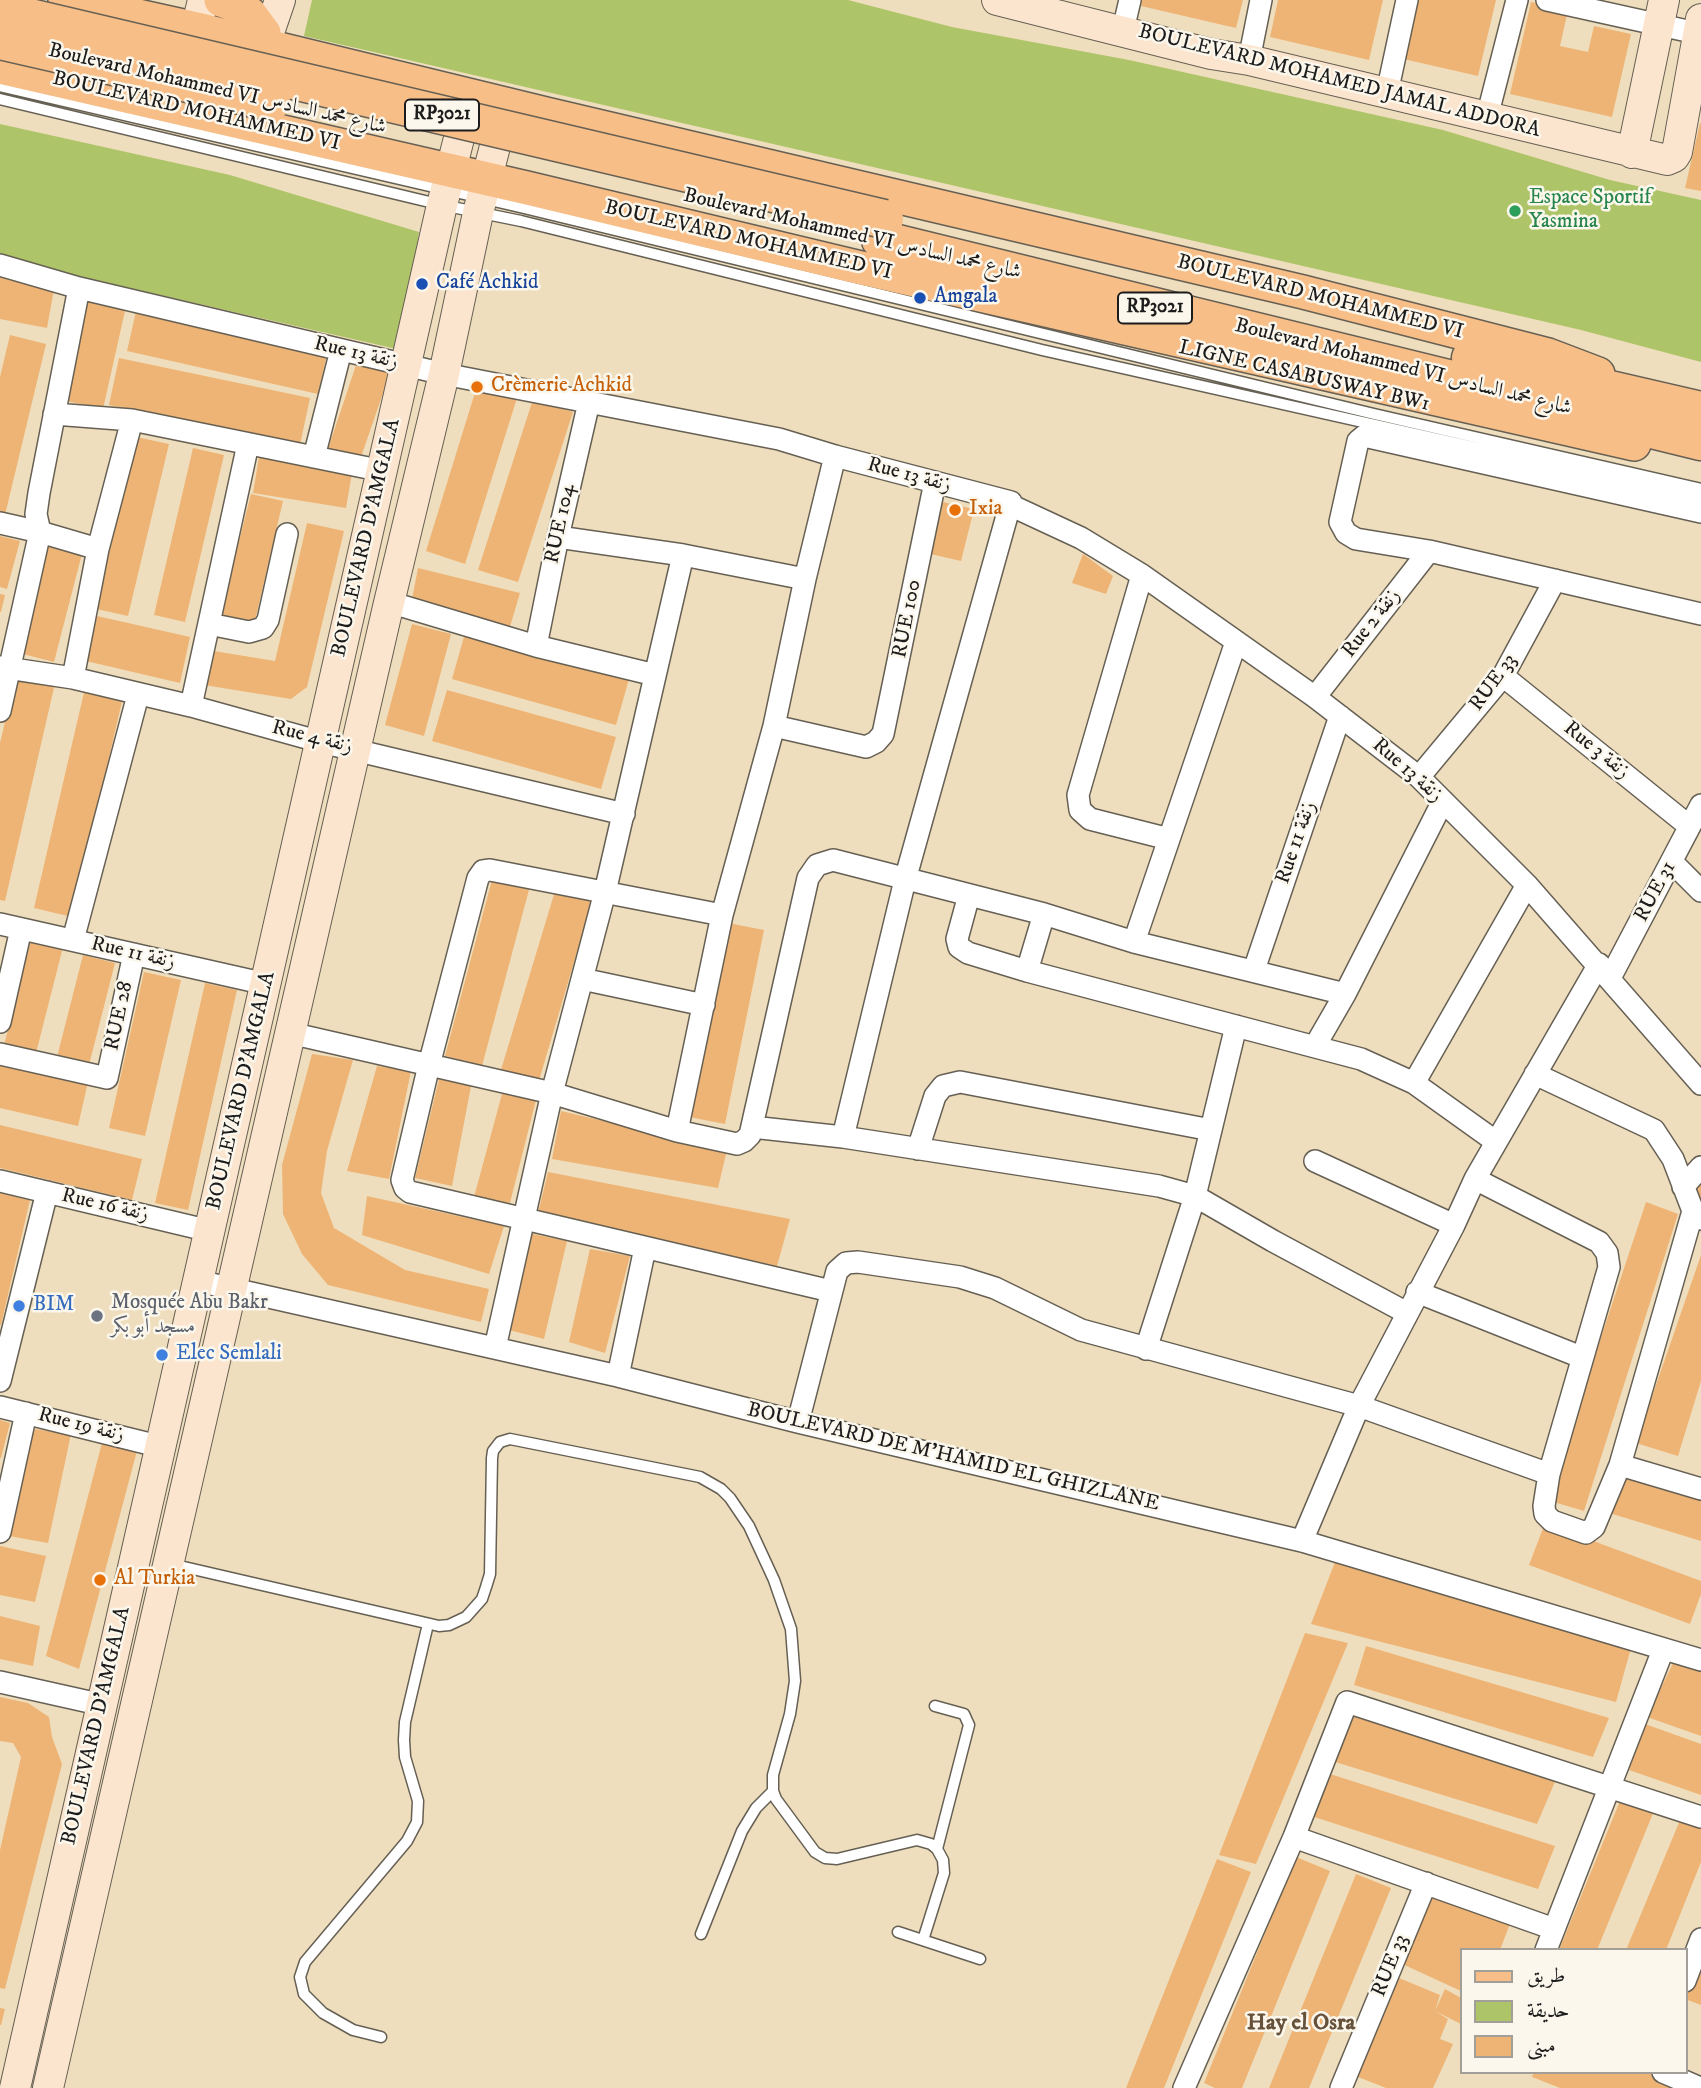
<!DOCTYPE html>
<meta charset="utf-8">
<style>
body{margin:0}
#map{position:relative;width:1701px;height:2088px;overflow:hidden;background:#efdebd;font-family:"IM FELL DW Pica",Amiri,serif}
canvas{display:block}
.legend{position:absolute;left:1460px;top:1948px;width:228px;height:126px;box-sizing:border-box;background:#fbf7ec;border:2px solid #a29f99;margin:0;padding:9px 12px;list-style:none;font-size:21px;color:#1c1c1c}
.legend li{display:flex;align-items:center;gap:14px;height:35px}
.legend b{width:35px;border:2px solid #a29f99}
</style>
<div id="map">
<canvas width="1701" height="2088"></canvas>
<ul class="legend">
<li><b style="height:9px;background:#f7be88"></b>طريق</li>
<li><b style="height:19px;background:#aec468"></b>حديقة</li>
<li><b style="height:19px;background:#eeb475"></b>مبنى</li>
</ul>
</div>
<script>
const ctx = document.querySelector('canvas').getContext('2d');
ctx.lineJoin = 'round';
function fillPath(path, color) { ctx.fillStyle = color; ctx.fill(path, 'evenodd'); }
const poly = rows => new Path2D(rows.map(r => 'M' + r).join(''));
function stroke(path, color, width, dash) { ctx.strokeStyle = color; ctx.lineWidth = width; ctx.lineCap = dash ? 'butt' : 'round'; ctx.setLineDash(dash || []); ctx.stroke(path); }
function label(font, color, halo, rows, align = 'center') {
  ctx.font = font + ' "IM FELL DW Pica",Amiri,serif'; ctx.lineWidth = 5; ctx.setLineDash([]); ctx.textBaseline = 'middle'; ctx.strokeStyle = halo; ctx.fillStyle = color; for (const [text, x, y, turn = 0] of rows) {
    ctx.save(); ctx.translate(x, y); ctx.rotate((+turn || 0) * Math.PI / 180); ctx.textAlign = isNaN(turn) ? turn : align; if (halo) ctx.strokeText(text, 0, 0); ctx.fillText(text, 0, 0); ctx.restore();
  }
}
fillPath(poly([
 [312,0,848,0,952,27,1129,60,1443,130,1610,180,1701,200,1701,362,1581,330,304,36],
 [0,124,230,175,419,232,401,350,81,277,0,254]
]), '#aec468');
fillPath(poly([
 [1142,0,1243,0,1236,28,1141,6],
 [1278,0,1383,0,1369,60,1270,37],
 [1412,0,1496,0,1478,76,1399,58],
 [1531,2,1568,10,1560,46,1588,52,1594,26,1631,34,1612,117,1510,94],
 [1700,123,1701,123,1701,191,1685,188],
 [0,274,55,284,47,328,0,319],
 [85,293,127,302,103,409,62,400],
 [137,307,328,349,318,394,127,351],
 [10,335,46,344,5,515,0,514,0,377],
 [359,356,392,367,360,460,328,449],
 [119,358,310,398,300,445,109,405],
 [477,386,517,398,465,564,426,551],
 [533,399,573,412,518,582,478,570],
 [132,436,169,444,128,616,92,608],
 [193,448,224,455,185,622,154,615],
 [259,457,352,473,346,508,253,493],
 [251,494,283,501,253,629,219,621],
 [938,501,974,509,961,561,926,553],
 [307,523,344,531,307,687,291,699,204,685,214,651,275,661],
 [0,536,20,541,7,589,0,587],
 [48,542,83,550,54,662,19,653],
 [1083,554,1113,576,1106,594,1072,583],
 [418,568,520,593,509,630,411,604],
 [0,594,5,595,1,612,0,612],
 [97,616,190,637,180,683,86,661],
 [412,624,451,634,424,736,385,725],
 [465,633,629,679,616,725,452,679],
 [17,671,56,679,5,901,0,900,0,743],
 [85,688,123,697,72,917,34,908],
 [447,690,616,737,601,789,432,741],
 [493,876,530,886,482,1066,445,1056],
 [555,891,592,901,538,1084,500,1073],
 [723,922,764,930,725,1124,684,1116],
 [31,940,63,947,36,1053,4,1045],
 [83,955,115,963,88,1069,56,1061],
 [144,972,181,980,145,1136,109,1128],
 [205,983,237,990,188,1210,155,1203],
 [312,1054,353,1060,327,1151,321,1193,334,1228,405,1270,489,1289,481,1322,328,1285,302,1254,283,1214,282,1165],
 [0,1062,88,1082,78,1126,0,1108],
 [377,1066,411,1071,389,1179,347,1171],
 [439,1079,471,1086,452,1186,415,1178],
 [502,1094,536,1100,510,1203,474,1197],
 [561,1111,727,1150,718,1188,552,1159],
 [0,1125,142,1159,132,1200,0,1168],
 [548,1172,790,1219,777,1266,538,1213],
 [1701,1181,1701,1201,1691,1191],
 [0,1193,30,1200,1,1325,0,1325],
 [367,1196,504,1226,489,1274,362,1235],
 [1646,1202,1678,1214,1584,1511,1547,1500],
 [528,1233,567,1241,544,1339,505,1329],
 [590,1249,630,1256,605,1353,569,1342],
 [1701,1255,1701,1381,1678,1456,1636,1443],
 [0,1420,10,1423,1,1458,0,1458],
 [34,1429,71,1434,48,1543,9,1536],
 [102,1443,138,1447,79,1669,46,1656],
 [1623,1471,1701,1496,1701,1541,1606,1512],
 [1545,1523,1701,1581,1701,1594,1690,1624,1529,1565],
 [0,1546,46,1556,35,1602,0,1595],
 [1335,1562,1631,1648,1616,1702,1311,1624],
 [0,1616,40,1626,33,1666,0,1659],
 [1305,1633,1348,1643,1256,1864,1219,1855],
 [1366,1646,1609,1718,1593,1757,1354,1685],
 [1674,1661,1701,1671,1701,1736,1647,1717],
 [0,1697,28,1703,49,1717,52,1737,62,1764,5,1989,0,1988,0,1850,21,1757,13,1743,0,1741],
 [1350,1712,1557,1777,1537,1824,1332,1761],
 [1645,1724,1701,1744,1701,1795,1629,1770],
 [1327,1773,1555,1846,1538,1889,1311,1816],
 [1622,1796,1654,1811,1597,1950,1559,1950],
 [1683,1813,1701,1821,1701,1862,1666,1950,1626,1950],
 [1296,1857,1330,1871,1242,2088,1215,2088,1204,2083],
 [1217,1859,1251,1872,1164,2088,1126,2088],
 [1356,1874,1391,1888,1309,2088,1269,2088],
 [1429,1893,1511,1921,1500,1950,1461,1950,1461,1991,1400,1963],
 [1701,1960,1701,2005,1685,1999],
 [1399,1978,1440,1995,1435,2011,1448,2019,1440,2039,1453,2044,1433,2088,1386,2088,1358,2077],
 [1445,1989,1461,1998,1461,2024,1435,2011],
 [0,2008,5,2009,1,2025,0,2025],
 [1534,2072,1650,2072,1689,2088,1560,2088,1532,2077]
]), '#eeb475');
const lane = poly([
 [0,86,524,208,1374,414,1701,489],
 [0,99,442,205,521,221,1042,350,1701,498],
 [171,1564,439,1626,449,1625,466,1617,482,1599,486,1587,490,1574,492,1458,493,1451,500,1442,510,1439,700,1477,721,1489,730,1498,749,1526,774,1580,791,1629,795,1681,790,1714,773,1775,773,1791,776,1799,815,1852,825,1858,837,1859,917,1840,931,1844,937,1849,943,1860,944,1873,923,1940],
 [935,1706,964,1714,969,1725,937,1849],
 [898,1932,980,1959],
 [701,1934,742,1831,756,1808,773,1791],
 [381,2037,353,2030,323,2013,304,1994,300,1977,305,1962,407,1841,417,1822,418,1801,405,1757,404,1740,405,1722,428,1624]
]);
const street = poly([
 [1547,0,1701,34],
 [1123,30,1130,0],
 [1249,60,1261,0],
 [1387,93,1407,0],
 [1487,117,1517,0],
 [0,265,79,288,444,374,779,439,835,456,1011,502,1010,505,1081,538,1142,575,1315,697,1419,777,1527,885,1701,1084],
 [54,414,132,420,383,471],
 [314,457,341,350],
 [1701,512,1364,436,1358,441,1340,522,1346,533,1356,539,1429,551,1701,614],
 [0,523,40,532,98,549],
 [558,537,683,555,805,579],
 [1142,575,1078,795,1080,810,1090,819,1169,839],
 [389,602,536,646,655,675],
 [209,624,249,632,263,628,268,620,287,534],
 [536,646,558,537,589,402],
 [0,667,73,678,191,706,321,742,624,814],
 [1503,676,1689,826],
 [73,678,98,549,132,420],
 [1315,697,1429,551],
 [191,706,248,444],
 [0,711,40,532,36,514,39,493,79,288],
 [774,726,866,747,876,742,883,734,935,482],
 [1419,777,1503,676,1555,580],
 [1672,862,1701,891],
 [969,895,957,939,959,947,968,953,1027,971,1361,1059,1414,1083,1495,1141],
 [722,915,490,870,483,871,478,878,429,1065,402,1180,405,1188,410,1192,831,1291],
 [0,924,266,984],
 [73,940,138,695],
 [1134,942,1236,642],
 [1254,970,1340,716],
 [1027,971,1044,914],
 [1610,978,1701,805],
 [582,979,704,1005],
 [0,1022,21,929],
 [290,1033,552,1093,677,1131,737,1144,744,1141,750,1135,808,878,817,865,833,860,1044,914,1134,942,1345,994],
 [1315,1046,1345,994,1443,801],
 [0,1054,107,1078,134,954],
 [1535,1074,1654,1130,1673,1159,1693,1211,1701,1219],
 [1414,1083,1527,885],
 [752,1127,843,1137,1159,1186,1195,1196,1273,1241,1407,1313],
 [677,1131,722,915,774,726,805,579,835,456],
 [843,1137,905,880,1010,505],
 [918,1149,935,1096,943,1086,960,1082,1211,1130],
 [1315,1161,1454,1225],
 [1475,1179,1599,1242,1607,1253,1609,1267,1549,1474,1544,1506,1545,1514,1552,1521,1586,1533,1594,1527,1620,1465,1693,1211],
 [0,1181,210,1231],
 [1683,1187,1701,1167],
 [198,1281,618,1376,798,1422,1302,1541,1701,1660],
 [1417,1292,1581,1357],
 [495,1348,552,1093,605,892,683,555],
 [1146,1349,1195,1196,1236,1026],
 [618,1376,645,1248],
 [0,1381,47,1192],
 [0,1407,162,1447],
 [798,1422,837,1271,846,1263,858,1262,960,1277,995,1288,1081,1330,1359,1406,1549,1474],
 [1620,1465,1701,1489],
 [0,1532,26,1413],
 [1302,1541,1359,1406,1454,1225,1475,1179,1599,964],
 [0,1682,103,1705],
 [1294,1837,1554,1929],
 [1546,1950,1663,1650],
 [1685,1981,1701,1939],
 [1663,2072,1700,2088],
 [1184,2088,1294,1837,1347,1702,1701,1817],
 [1341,2088,1426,1883]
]);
const secondary = poly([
 [997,0,1211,54,1249,60,1667,160,1674,157,1677,152,1701,19],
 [191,51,203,0],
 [261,56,280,0],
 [1632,153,1664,0],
 [15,2088,442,205,469,99],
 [48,2088,388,607,444,374,478,213,505,107]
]);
const primary = poly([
 [65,0,197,29,546,114,1303,292,1548,355,1598,374],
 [221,0,236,5,250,14,264,33,264,46],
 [0,67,527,188,857,267,1634,444]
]);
const highway = poly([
 [881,240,1701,441],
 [1471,358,1701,411]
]);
stroke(lane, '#666054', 13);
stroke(street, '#666054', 24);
stroke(secondary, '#666054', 32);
stroke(primary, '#666054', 36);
stroke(highway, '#666054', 41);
stroke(lane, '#fff', 10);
stroke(street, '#fff', 21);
stroke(secondary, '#fce5cf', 30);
stroke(primary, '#f7be88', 33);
stroke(highway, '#f7be88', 38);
const highwayBridge = poly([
 [0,11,884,219],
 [0,40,271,102]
]);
stroke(highwayBridge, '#666054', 41, []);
stroke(highwayBridge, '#f7be88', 38);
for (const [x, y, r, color] of [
 [1515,211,7,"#2e9e5b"],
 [422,284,7,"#1a4fb4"],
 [920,298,7,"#1a4fb4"],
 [477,387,7,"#e8710a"],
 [955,510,7,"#e8710a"],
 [19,1306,7,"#3f7fe0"],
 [97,1316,7,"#6b7280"],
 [162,1355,7,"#3f7fe0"],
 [100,1580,7,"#e8710a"]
]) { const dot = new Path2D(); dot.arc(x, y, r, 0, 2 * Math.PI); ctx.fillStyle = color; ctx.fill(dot); stroke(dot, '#fbf7ec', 2.5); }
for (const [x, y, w] of [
 [442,115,74],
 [1155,308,74]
]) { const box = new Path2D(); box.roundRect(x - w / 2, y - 15.5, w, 31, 5); ctx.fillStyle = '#fbf7ec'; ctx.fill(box); stroke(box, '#1c1c1c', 2); }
label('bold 19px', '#1c1c1c', null, [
 ["RP3021",442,115],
 ["RP3021",1155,308]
]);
label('21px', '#1c1c1c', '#fbf7ec', [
 ["BOULEVARD MOHAMED JAMAL ADDORA",1339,82,14],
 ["Boulevard Mohammed VI شارع محمد السادس",217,90,13],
 ["BOULEVARD MOHAMMED VI",196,112,13],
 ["Boulevard Mohammed VI شارع محمد السادس",852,235,13],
 ["BOULEVARD MOHAMMED VI",748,241,13],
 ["BOULEVARD MOHAMMED VI",1320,298,14],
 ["Rue 13 زنقة",356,354,13],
 ["Boulevard Mohammed VI شارع محمد السادس",1403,368,14],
 ["LIGNE CASABUSWAY BW1",1304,377,13],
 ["Rue 13 زنقة",909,476,15],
 ["RUE 104",561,524,-78],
 ["BOULEVARD D'AMGALA",367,538,-77],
 ["RUE 100",908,619,-79],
 ["Rue 2 زنقة",1372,624,-52],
 ["RUE 33",1494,683,-54],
 ["Rue 4 زنقة",312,738,14],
 ["Rue 3 زنقة",1596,751,39],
 ["Rue 13 زنقة",1407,771,41],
 ["Rue 11 زنقة",1297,843,-71],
 ["RUE 31",1656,892,-62],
 ["Rue 11 زنقة",133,954,13],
 ["RUE 28",120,1016,-78],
 ["BOULEVARD D'AMGALA",242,1091,-77],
 ["Rue 16 زنقة",105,1206,13],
 ["Rue 19 زنقة",81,1426,14],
 ["BOULEVARD DE M'HAMID EL GHIZLANE",953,1458,13],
 ["BOULEVARD D'AMGALA",97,1726,-77],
 ["RUE 33",1391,1966,-68]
]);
label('21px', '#27864d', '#fbf7ec', [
 ["Espace Sportif",1529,199],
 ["Yasmina",1529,223]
], 'left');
label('21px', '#164399', '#fbf7ec', [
 ["Café Achkid",436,284],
 ["Amgala",934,298]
], 'left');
label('21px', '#c56008', '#fbf7ec', [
 ["Crèmerie Achkid",491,387],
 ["Ixia",969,510],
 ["Al Turkia",114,1580]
], 'left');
label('21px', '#5b616d', '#fbf7ec', [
 ["Mosquée Abu Bakr",111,1304],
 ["مسجد أبو بكر",111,1328]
], 'left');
label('21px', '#366cbe', '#fbf7ec', [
 ["BIM",33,1306],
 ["Elec Semlali",176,1355]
], 'left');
label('bold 23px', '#66513b', '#fbf7ec', [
 ["Hay el Osra",1301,2024]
]);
</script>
